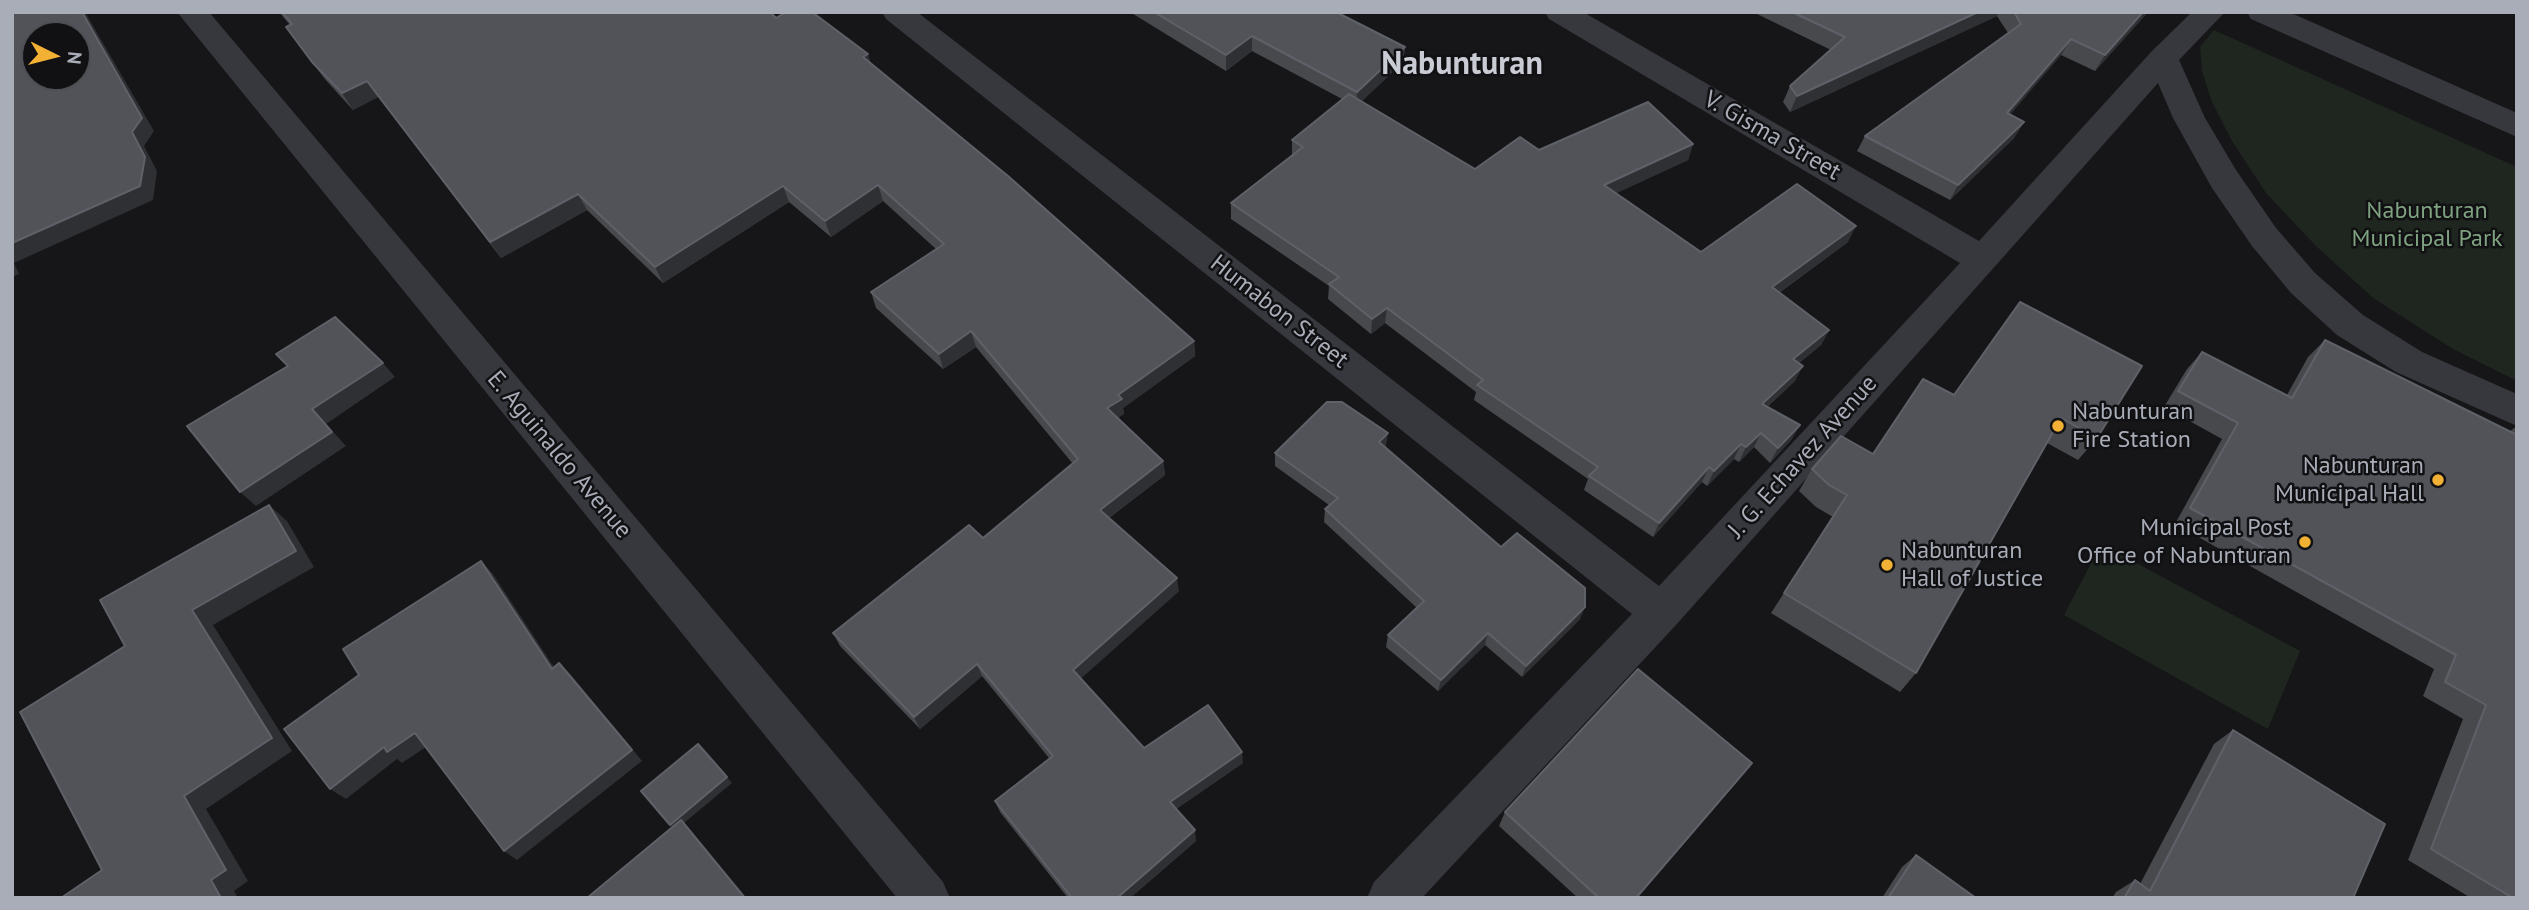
<!DOCTYPE html>
<style>
body{margin:0}
#map{position:relative;width:2529px;height:910px;overflow:hidden;background:#161618;font-family:"PT Sans",sans-serif}
canvas{display:block}
.frame{position:absolute;inset:0;border:14px solid #a8adb8;pointer-events:none}
.north{position:absolute;left:21px;top:21px;width:70px;height:70px;box-sizing:border-box;background:#111113;border:2px solid #4d4f55;border-radius:50%;rotate:96deg;font-size:19px;font-weight:700;line-height:28px;text-align:center;color:#a8adb8}
.north::after{content:'';display:block;margin:auto;width:24px;height:32px;background:#f2b134;clip-path:polygon(50% 0,100% 100%,50% 72%,0 100%)}
</style>
<div id="map">
<canvas width="2529" height="910"></canvas>
<div class="frame"></div>
<div class="north">N</div>
</div>
<script>
const ctx = document.querySelector('canvas').getContext('2d');
ctx.lineJoin = 'round';
function fillPath(path, color) { ctx.fillStyle = color; ctx.fill(path, 'evenodd'); }
const poly = rows => new Path2D(rows.map(r => 'M' + r).join(''));
function stroke(path, color, width, dash) { ctx.strokeStyle = color; ctx.lineWidth = width; ctx.lineCap = dash ? 'butt' : 'round'; ctx.setLineDash(dash || []); ctx.stroke(path); }
function label(font, color, halo, rows, align = 'center') {
  ctx.font = font + ' "PT Sans",sans-serif'; ctx.lineWidth = 5; ctx.setLineDash([]); ctx.textBaseline = 'middle'; ctx.strokeStyle = halo; ctx.fillStyle = color; for (const [text, x, y, turn = 0] of rows) {
    ctx.save(); ctx.translate(x, y); ctx.rotate((+turn || 0) * Math.PI / 180); ctx.textAlign = isNaN(turn) ? turn : align; if (halo) ctx.strokeText(text, 0, 0); ctx.fillText(text, 0, 0); ctx.restore();
  }
}
fillPath(poly([
 [2214,30,2517,167,2517,381,2453,349,2373,298,2316,246,2266,193,2232,141,2212,102,2202,71,2200,47],
 [2101,544,2300,651,2268,729,2064,615]
]), '#1e261f');
fillPath(poly([
 [177,12,209,12,943,882,950,898,897,898,177,12],
 [882,12,917,12,1659,586,1960,263,1549,19,1545,12,1583,12,1979,241,2152,51,2192,12,2225,12,2179,60,2205,118,2236,170,2276,228,2315,273,2363,315,2422,352,2517,394,2517,426,2396,372,2337,335,2291,293,2252,246,2212,188,2173,118,2158,83,1676,625,1422,898,1367,898,1374,882,1632,614,886,19,882,12],
 [2247,12,2289,12,2517,113,2517,137,2251,19,2247,12]
]), '#37383d');
fillPath(poly([
 [279,12,770,12,776,18,871,63,1194,341,1195,356,1123,408,1124,414,1117,418,1163,461,1165,475,1109,518,1179,591,1081,678,1144,748,1243,763,1176,809,1196,841,1130,898,1068,898,1000,812,995,801,1049,758,982,676,920,729,840,646,833,633,983,538,1073,464,976,347,943,369,876,308,871,292,936,249,883,201,831,237,789,202,663,283,587,210,501,258,378,97,353,110,324,78,286,27,290,25],
 [1130,12,1336,12,1405,47,1403,62,1362,101,1475,169,1539,150,1693,144,1688,160,1616,193,1701,252,1848,242,1779,293,1829,330,1821,345,1799,363,1795,381,1767,407,1792,439,1770,463,1754,447,1739,462,1734,459,1707,486,1702,482,1653,537,1584,490,1588,479,1474,400,1476,392,1385,323,1371,334,1328,299,1329,286,1231,219,1231,203,1292,156,1292,140,1342,99,1252,51,1226,71],
 [1753,12,2148,12,2095,71,2061,55,2010,114,2024,122,2014,138,1950,200,1857,151,1865,136,2008,33,1997,16,1790,112,1783,102,1790,86,1831,50],
 [2325,340,2510,431,2517,426,2517,898,2471,898,2408,860,2463,719,2423,696,2434,669,2175,524,2222,439,2164,407,2187,369,2202,352,2287,395,2308,357],
 [2142,366,2097,438,2078,460,2047,443,1916,673,1900,692,1771,613,1833,517,1816,507,1799,491,1812,469,1873,454,1954,395],
 [1386,446,1385,447,1580,619,1522,677,1485,645,1438,691,1386,647,1388,635,1417,608,1324,522,1325,509,1329,505,1275,466,1275,453],
 [2233,730,2353,898,2112,898,2116,892,2135,880,2140,884,2214,744],
 [1741,777,1637,898,1578,898,1499,826,1505,812],
 [1916,855,1976,898,1882,898,1902,867]
]), '#47494d');
fillPath(poly([
 [82,12,85,12,154,131,144,146,157,171,153,200,14,263,19,274,12,277,12,243,132,132],
 [1978,12,1999,12,1997,16,1790,112,1797,96],
 [2143,12,2148,12,2095,71,2105,55],
 [1252,36,1252,51,1226,71,1226,55],
 [2071,39,2061,55,1998,129,2007,113],
 [1405,47,1403,62,1356,107,1357,92],
 [868,54,873,70,863,57],
 [367,81,378,97,353,110,342,93],
 [2024,122,2014,138,1950,200,1958,185],
 [1693,144,1688,160,1600,201,1604,185],
 [878,185,883,201,831,237,825,221],
 [783,186,789,202,663,283,655,267],
 [578,194,587,210,501,258,490,242],
 [1856,226,1848,242,1765,303,1772,287],
 [1387,308,1385,323,1371,334,1372,319],
 [1829,330,1821,345,1785,374,1793,359],
 [971,331,976,347,943,369,939,354],
 [1194,341,1195,356,1123,408,1124,414,1109,423,1107,408,1118,395],
 [383,363,395,377,326,424,346,446,256,506,240,492,312,409],
 [1803,366,1795,381,1754,418,1762,404],
 [1800,425,1792,439,1770,463,1778,448],
 [1388,433,1386,446,1378,455,1379,442],
 [1761,433,1754,447,1739,462,1746,447],
 [1741,444,1734,459,1707,486,1714,471],
 [1163,461,1165,475,1102,523,1100,510],
 [1709,467,1702,482,1653,537,1659,523],
 [269,505,287,521,314,567,213,625,292,751,206,809,248,881,234,891,238,898,221,898,211,880,184,796,192,610],
 [481,561,493,574,563,681,552,669],
 [1177,578,1179,591,1077,682,1073,670],
 [1585,607,1580,619,1522,677,1526,666],
 [1488,633,1485,645,1438,691,1441,680],
 [559,663,571,675,642,761,517,860,504,851],
 [977,664,982,676,920,729,914,717],
 [415,733,429,745,402,763,397,759,346,799,330,789,384,747],
 [1242,752,1243,763,1172,812,1170,802],
 [1752,763,1741,777,1637,898,1636,898],
 [727,777,732,783,684,823,746,898,745,898,670,825],
 [1195,830,1196,841,1130,898,1117,898]
]), '#2f3033');
const building = poly([
 [12,12,82,12,142,118,132,132,145,157,140,186,12,243,12,12],
 [35,35,77,35,77,77,35,77,35,35],
 [282,12,770,12,776,18,786,12,812,12,868,54,863,57,1008,176,1194,341,1118,395,1122,399,1107,408,1163,461,1100,510,1177,578,1073,670,1144,748,1208,705,1242,752,1170,802,1195,830,1117,898,1072,898,995,801,1053,756,977,664,914,717,833,633,969,525,983,538,1078,459,971,331,939,354,871,292,944,244,878,185,825,221,783,186,655,267,578,194,490,242,367,81,342,93,312,62,286,27,292,24,282,12],
 [1154,12,1336,12,1405,47,1357,92,1252,36,1226,55,1154,12],
 [1792,12,1978,12,1797,96,1790,86,1845,37,1792,12],
 [2014,12,2143,12,2105,55,2071,39,2007,113,2024,122,1958,185,1865,136,2021,24,2014,12],
 [1349,94,1475,169,1520,137,1539,150,1648,102,1693,144,1604,185,1701,252,1797,184,1856,226,1772,287,1829,330,1793,359,1803,366,1762,404,1800,425,1778,448,1761,433,1746,447,1741,444,1714,471,1709,467,1659,523,1589,476,1598,467,1477,385,1483,380,1387,308,1372,319,1329,284,1339,277,1231,203,1303,147,1292,140,1349,94],
 [2020,302,2142,366,2097,438,2061,418,1916,673,1784,593,1847,495,1829,485,1812,469,1841,436,1873,454,1923,379,1954,395,2020,302],
 [335,317,383,363,312,409,332,432,240,492,187,426,288,366,276,354,335,317],
 [2325,340,2517,435,2517,898,2513,898,2431,849,2486,705,2445,682,2456,655,2190,508,2238,423,2178,391,2202,352,2292,398,2325,340],
 [1327,402,1342,402,1388,433,1379,442,1501,547,1517,533,1585,588,1585,607,1526,666,1488,633,1441,680,1388,635,1424,601,1325,509,1338,498,1275,453,1327,402],
 [269,505,296,551,192,610,272,738,184,796,226,870,211,880,221,898,61,898,102,870,20,712,125,646,100,600,269,505],
 [481,561,552,669,559,663,632,750,504,851,415,733,387,752,384,747,330,789,284,729,359,675,343,649,481,561],
 [1638,669,1752,763,1636,898,1599,898,1505,812,1638,669],
 [2233,730,2385,824,2353,898,2124,898,2135,880,2150,891,2233,730],
 [698,744,727,777,670,825,641,791,698,744],
 [681,820,745,898,587,898,681,820],
 [1916,855,1976,898,1888,898,1916,855]
]);
fillPath(building, '#525359');
stroke(building, '#5f6168', 2);
for (const [x, y, r, color] of [
 [2058,426,7,"#f2b134"],
 [2438,480,7,"#f2b134"],
 [2305,542,7,"#f2b134"],
 [1887,565,7,"#f2b134"]
]) { const dot = new Path2D(); dot.arc(x, y, r, 0, 2 * Math.PI); ctx.fillStyle = color; ctx.fill(dot); stroke(dot, '#111113', 2.5); }
label('24px', '#a8adb8', '#111113', [
 ["V. Gisma Street",1772,136,30],
 ["Humabon Street",1279,312,38],
 ["E. Aguinaldo Avenue",559,455,50],
 ["J. G. Echavez Avenue",1803,457,-48]
]);
label('24px', '#7fa381', '#111113', [
 ["Nabunturan",2427,211],
 ["Municipal Park",2427,239]
]);
label('24px', '#a8adb8', '#111113', [
 ["Nabunturan",2072,412],
 ["Fire Station",2072,440],
 ["Nabunturan",2424,466,"right"],
 ["Municipal Hall",2424,494,"right"],
 ["Municipal Post",2291,528,"right"],
 ["Office of Nabunturan",2291,556,"right"],
 ["Nabunturan",1901,551],
 ["Hall of Justice",1901,579]
], 'left');
label('bold 32px', '#c9ccd4', '#111113', [
 ["Nabunturan",1462,65]
]);
</script>
